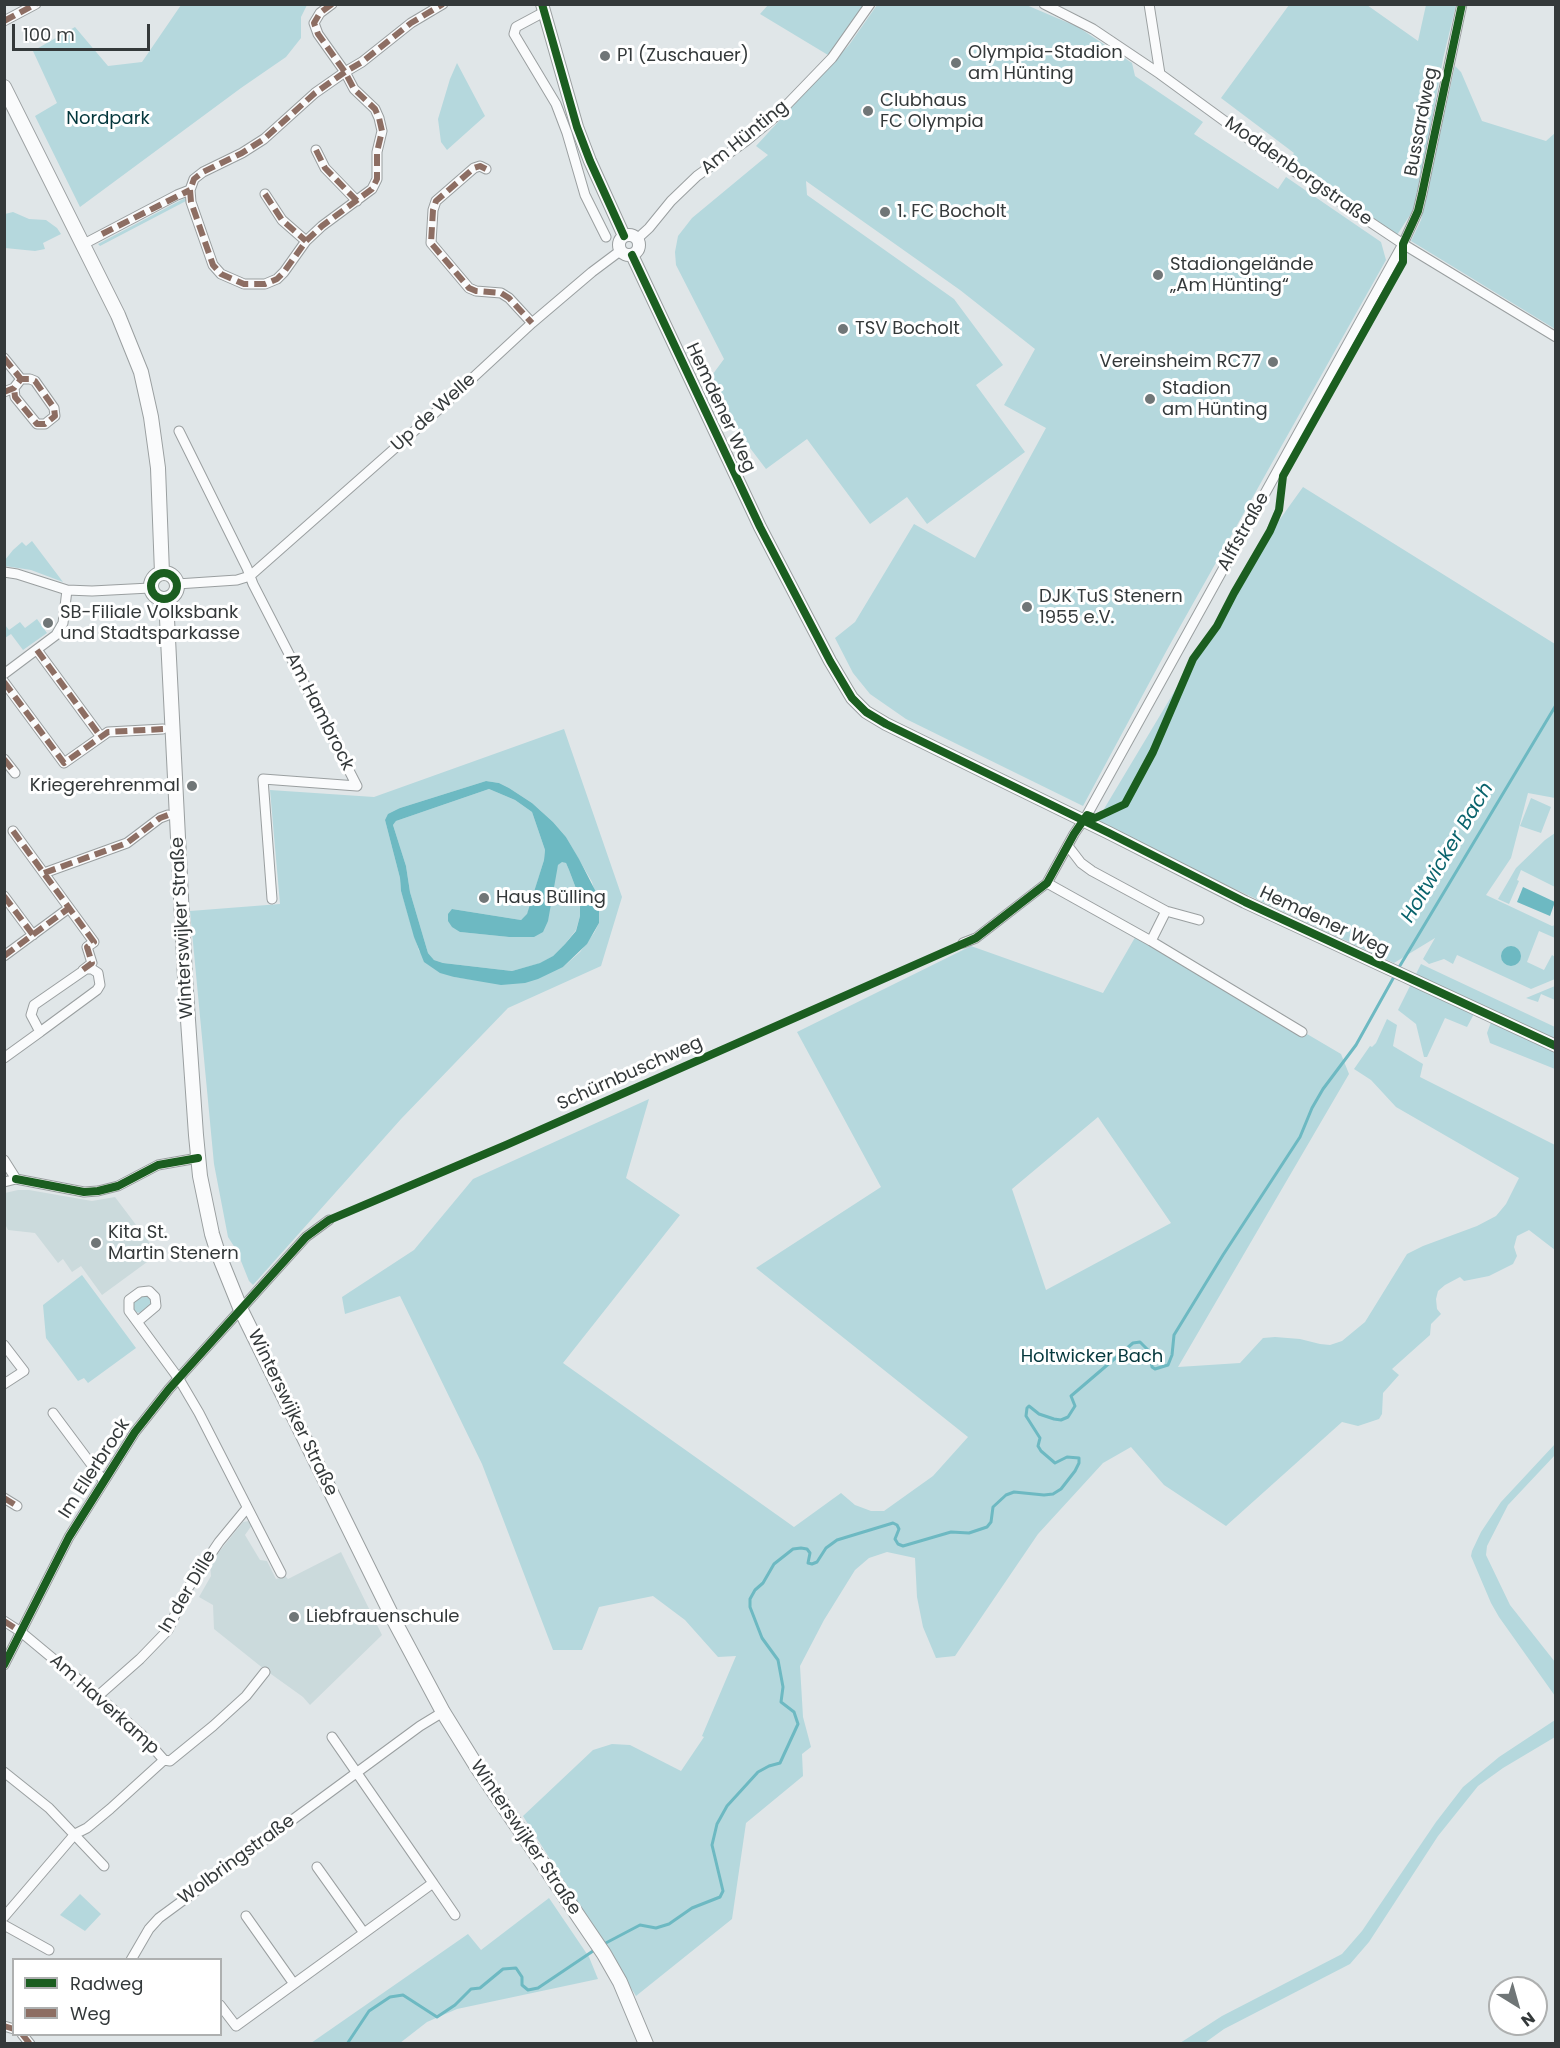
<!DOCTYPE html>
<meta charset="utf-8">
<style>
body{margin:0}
#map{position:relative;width:1560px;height:2048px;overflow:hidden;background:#e0e6e8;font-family:Poppins,sans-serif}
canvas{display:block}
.frame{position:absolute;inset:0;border:6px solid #34393a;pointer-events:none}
.legend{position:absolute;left:12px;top:1958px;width:210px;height:78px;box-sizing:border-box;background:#fff;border:2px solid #aeb0b0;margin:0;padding:8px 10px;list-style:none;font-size:18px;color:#34393a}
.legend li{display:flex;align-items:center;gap:12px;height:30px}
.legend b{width:30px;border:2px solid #aeb0b0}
.north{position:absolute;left:1488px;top:1976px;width:60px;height:60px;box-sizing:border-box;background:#fff;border:2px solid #aeb0b0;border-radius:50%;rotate:143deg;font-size:16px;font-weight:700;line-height:24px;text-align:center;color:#34393a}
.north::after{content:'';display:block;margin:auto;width:21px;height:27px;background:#707677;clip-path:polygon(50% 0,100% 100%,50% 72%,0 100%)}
.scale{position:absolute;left:12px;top:24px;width:138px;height:27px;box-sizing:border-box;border:3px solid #34393a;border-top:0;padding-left:8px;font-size:18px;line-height:21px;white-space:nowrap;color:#34393a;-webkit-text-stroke:4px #fff;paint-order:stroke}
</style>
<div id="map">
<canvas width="1560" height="2048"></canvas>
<div class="frame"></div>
<ul class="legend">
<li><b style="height:8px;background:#1b5e20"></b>Radweg</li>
<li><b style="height:8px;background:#8d6e63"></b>Weg</li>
</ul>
<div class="north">N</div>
<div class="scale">100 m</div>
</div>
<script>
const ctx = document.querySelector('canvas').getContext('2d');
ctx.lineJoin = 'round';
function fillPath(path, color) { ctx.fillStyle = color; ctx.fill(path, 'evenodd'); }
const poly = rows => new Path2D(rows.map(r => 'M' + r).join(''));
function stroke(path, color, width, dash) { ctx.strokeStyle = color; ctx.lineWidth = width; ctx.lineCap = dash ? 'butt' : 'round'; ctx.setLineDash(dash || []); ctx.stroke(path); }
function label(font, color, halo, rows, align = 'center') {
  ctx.font = font + ' Poppins,sans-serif'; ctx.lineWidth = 6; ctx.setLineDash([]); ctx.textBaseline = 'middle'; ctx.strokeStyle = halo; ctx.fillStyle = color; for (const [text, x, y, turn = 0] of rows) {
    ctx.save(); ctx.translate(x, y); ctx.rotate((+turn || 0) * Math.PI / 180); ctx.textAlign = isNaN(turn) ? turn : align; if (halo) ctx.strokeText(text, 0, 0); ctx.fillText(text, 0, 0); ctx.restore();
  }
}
fillPath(poly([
 [18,1190,29,1190,92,1201,115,1197,158,1254,102,1295,81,1266,72,1272,63,1259,58,1263,35,1233,8,1230,5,1224,5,1193],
 [249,1521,252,1525,245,1535,260,1560,267,1561,276,1579,285,1576,288,1579,341,1552,382,1635,310,1705,303,1697,264,1669,214,1629,213,1605,199,1597,211,1576,210,1563,243,1522]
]), '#cbdadc');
fillPath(poly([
 [1024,4,1078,27,1132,63,1135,76,1203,122,1194,134,1278,189,1286,177,1381,242,1386,260,1168,648,1083,806,906,719,870,694,853,673,835,638,855,622,914,524,975,558,1046,428,1004,405,1035,349,960,290,806,181,807,195,954,299,1003,365,976,385,1025,452,927,524,907,497,870,524,807,439,766,469,731,423,710,378,724,359,676,265,675,252,678,236,692,218,768,155,756,146,849,45,877,5],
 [181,5,307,5,301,17,301,38,286,57,241,88,80,207,35,116,57,103,33,51,75,27,108,66,142,62],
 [768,5,865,5,828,55,760,14],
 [1289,5,1367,5,1418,41,1426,5,1456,5,1443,59,1419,194,1412,212,1397,235,1287,162,1294,153,1221,98],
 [457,63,485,116,447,150,441,142,438,119,450,79],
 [1455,66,1461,72,1482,121,1546,141,1555,133,1555,329,1411,241,1421,220],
 [185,198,186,201,100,246,98,244],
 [13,212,29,219,46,220,57,228,61,234,43,243,45,249,35,251,5,248,5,214],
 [1303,487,1555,644,1555,798,1528,793,1511,858,1486,895,1552,926,1555,925,1555,938,1539,931,1527,962,1544,970,1552,955,1555,957,1555,979,1531,989,1457,955,1453,964,1444,959,1429,964,1423,959,1435,938,1394,963,1095,824,1265,540],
 [32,541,63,582,31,570,5,566,5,560,13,550,22,542,26,546],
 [37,619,47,633,23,650,11,634,5,638,5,625,9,630,20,622,25,628],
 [564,729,622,897,601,966,508,1008,401,1119,253,1285,249,1281,237,1251,228,1237,214,1164,190,911,280,904,270,790,374,797],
 [486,781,499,783,509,788,532,803,553,822,566,837,592,882,599,908,599,923,594,933,580,952,563,967,489,982,454,977,419,951,401,891,400,878,385,820,400,808],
 [489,789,515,800,532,812,545,850,544,860,527,915,521,920,452,909,460,932,509,937,534,937,558,865,562,861,566,863,569,870,580,899,580,916,576,930,565,944,553,956,541,963,512,971,443,963,434,960,428,953,410,892,406,866,393,825,396,821],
 [1531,798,1551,807,1541,833,1520,826],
 [1555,833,1555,887,1521,870,1517,880,1519,881,1509,904,1498,899,1516,868,1545,840],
 [1137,934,1341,1054,1349,1074,1178,1367,1240,1363,1263,1338,1275,1337,1300,1339,1320,1344,1330,1345,1342,1341,1365,1322,1407,1254,1423,1246,1477,1226,1496,1216,1506,1204,1519,1178,1396,1107,1371,1080,1354,1069,1370,1046,1372,1047,1376,1043,1387,1019,1397,1025,1393,1046,1423,1064,1420,1077,1555,1145,1555,1250,1529,1230,1517,1236,1514,1247,1517,1256,1513,1264,1489,1276,1464,1281,1460,1277,1445,1285,1438,1291,1436,1299,1437,1309,1441,1314,1431,1324,1430,1335,1392,1369,1399,1375,1383,1393,1382,1414,1379,1419,1358,1426,1342,1422,1226,1526,1164,1485,1131,1447,1103,1463,1038,1534,955,1656,936,1658,923,1627,917,1597,915,1558,887,1552,869,1558,855,1570,824,1620,800,1666,803,1717,811,1747,802,1754,803,1776,746,1823,732,1919,636,1996,523,1816,593,1750,612,1744,630,1745,681,1771,704,1737,702,1736,736,1656,718,1657,685,1620,653,1596,599,1607,582,1650,553,1650,482,1464,400,1296,345,1314,342,1297,414,1250,473,1179,649,1099,626,1178,680,1215,563,1363,794,1527,841,1493,855,1505,871,1511,884,1511,933,1476,968,1437,756,1268,881,1187,797,1032,971,946,1103,993],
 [1098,1117,1171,1223,1046,1290,1012,1189],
 [1421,964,1555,1027,1555,1069,1490,1043,1487,1033,1491,1022,1474,1014,1467,1027,1445,1018,1427,1057,1424,1057,1416,1024,1398,1010],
 [1555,986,1555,1000,1541,994,1538,1002,1526,998],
 [82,1275,136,1348,88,1383,84,1378,78,1381,46,1338,43,1305],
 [149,1295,153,1305,143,1313,133,1312,133,1302,141,1296],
 [1555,1444,1555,1455,1508,1505,1487,1546,1486,1555,1510,1605,1555,1662,1555,1696,1499,1617,1491,1603,1471,1556,1472,1551,1481,1532,1501,1502],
 [1555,1720,1555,1737,1503,1768,1478,1786,1438,1836,1369,1942,1350,1964,1224,2029,1206,2042,1207,2043,1180,2043,1222,2016,1342,1954,1362,1931,1436,1822,1463,1787,1499,1757],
 [80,1894,101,1914,85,1931,60,1915],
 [549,1898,589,1957,598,1979,457,2009,427,2022,400,2043,311,2043,468,1934,481,1950]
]), '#b5d8dd');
fillPath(poly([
 [486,781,499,783,509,788,532,803,553,822,566,837,579,859,597,894,599,908,599,923,587,944,563,967,538,979,525,983,501,985,454,977,440,973,424,962,414,937,401,891,400,878,385,820,388,814,400,808],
 [489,789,515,800,532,812,545,850,544,860,527,914,521,920,452,909,448,914,448,921,452,927,460,932,509,937,534,937,543,932,548,921,558,865,562,862,566,863,569,870,580,899,580,916,576,931,565,944,553,956,540,963,512,971,443,963,434,960,428,953,410,892,406,866,393,825,396,821],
 [1523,887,1555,902,1550,916,1517,902],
 '1501 956a10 10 0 1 1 20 0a10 10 0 1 1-20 0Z'
]), '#6db9c2');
stroke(poly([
 [1398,969,1556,705],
 [602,1945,640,1925,656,1928,669,1924,692,1908,720,1897,723,1891,712,1845,717,1824,727,1806,758,1772,769,1766,780,1763,798,1724,794,1712,781,1702,783,1687,778,1660,762,1638,750,1607,750,1599,755,1590,763,1583,774,1564,793,1549,801,1548,807,1549,810,1553,808,1563,812,1564,817,1562,826,1548,837,1540,893,1523,897,1525,899,1529,895,1539,898,1544,903,1546,951,1532,969,1533,987,1527,991,1522,993,1507,1006,1495,1014,1492,1044,1495,1053,1494,1061,1489,1075,1471,1079,1463,1079,1458,1067,1457,1055,1463,1041,1451,1038,1446,1040,1438,1026,1416,1027,1408,1029,1406,1039,1414,1054,1419,1061,1420,1068,1417,1075,1406,1071,1396,1133,1343,1140,1342,1150,1352,1152,1367,1155,1369,1168,1365,1172,1355,1174,1335,1223,1255,1300,1137,1312,1108,1323,1089,1356,1045,1395,975],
 [347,2044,369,2011,390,1997,403,1995,437,2017,455,2005,471,1989,480,1988,503,1969,516,1968,522,1977,522,1985,528,1990,538,1988,596,1949]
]), '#6db9c2', 3);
const minor = poly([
 [332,4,320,13,314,23,318,34,345,72,354,89,375,109,379,118,382,131,377,152,377,179,372,189,322,226,306,241,284,272,277,279,265,284,244,284,221,274,213,265,191,202,190,190,194,179,203,172,242,153,264,139,315,93,345,72,362,62,411,23,443,4],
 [1044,4,1093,29,1160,74,1282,163,1403,244,1556,337],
 [1149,4,1160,74],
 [544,12,516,27,514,34,556,104,567,133,585,195,606,237],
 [4,21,36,4],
 [316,150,325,168,357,201],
 [486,169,480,166,474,168,436,201,433,210,431,243,469,288,476,291,501,293,509,298,532,323],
 [265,194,282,220,306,241],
 [637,239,649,228,671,201,697,176,746,141,776,116,832,58,870,4],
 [82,245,177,195,190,190],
 [4,358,21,379],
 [4,392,14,388,21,379,30,379,35,381,54,408,55,416,45,424,37,424,15,397,14,388],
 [179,431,247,568,253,584,357,786,263,779,272,899],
 [4,572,17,574,67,590,92,591,150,588],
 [177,584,237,580,250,576,437,411,532,323,592,272,620,251],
 [37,650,101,737],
 [4,674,56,635,63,623,67,590],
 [4,682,64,763,108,732,163,729],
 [4,759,15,773],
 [13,831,94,942,87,947,92,963,83,970],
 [1068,846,1081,863,1092,871,1166,911,1199,920],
 [44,873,127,843,160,818,168,815],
 [1047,883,1151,941,1302,1032],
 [4,896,33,935],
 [1151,941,1166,911],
 [963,943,976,938,1047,883,1074,834,1087,815,1403,244,1418,211,1422,194,1462,4],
 [4,956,69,908],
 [86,969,92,969,98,973,100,985,97,990,40,1032,31,1015,34,1005,86,969],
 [4,1058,40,1032],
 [4,1160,16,1179],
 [4,1182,16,1179,84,1192,98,1191,118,1186,158,1165,198,1158],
 [137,1322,156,1306,155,1297,149,1291,140,1292,129,1300,129,1311,179,1379,199,1413,281,1573],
 [4,1345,24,1371,4,1384],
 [53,1413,103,1480],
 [4,1498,17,1506],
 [4,1621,21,1632,98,1696,141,1734,164,1760,170,1761,213,1726,246,1696,265,1672],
 [4,1665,69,1537,135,1432,169,1389,306,1237,329,1220],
 [98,1696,140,1659,168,1630,186,1591,219,1542,247,1508],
 [4,1772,49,1808,104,1866],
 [317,1867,364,1933],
 [433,1883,455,1915],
 [246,1916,294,1984],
 [4,1917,75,1834,87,1828,110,1809,164,1760],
 [4,1925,49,1950],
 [131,1960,149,1929,159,1918,420,1726,443,1712],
 [220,2005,236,2026,433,1883,332,1737],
 [4,2026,14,2029],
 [22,2034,30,2044]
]);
const tertiary = poly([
 [542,4,577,127,590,161,624,236],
 '619 245a10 10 0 1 1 20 0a10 10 0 1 1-20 0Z',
 [632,255,760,527,830,661,852,698,866,712,886,724,1109,833,1245,902,1556,1046]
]);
const secondary = poly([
 [4,87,118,315,141,372,151,417,158,468,162,573],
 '151 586a13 13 0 1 1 26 0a13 13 0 1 1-26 0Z',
 [166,599,185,977,196,1135,200,1176,212,1234,218,1253,241,1310,396,1624,443,1712,477,1767,604,1954,620,1982,646,2044]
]);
stroke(minor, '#9a9fa0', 11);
stroke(tertiary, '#9a9fa0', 14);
stroke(secondary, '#9a9fa0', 16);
stroke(minor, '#fafbfc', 9);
stroke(tertiary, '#fafbfc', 12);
stroke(secondary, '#fafbfc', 14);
stroke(poly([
 [332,4,320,13,314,23,318,34,345,72,354,89,375,109,379,118,382,131,377,152,377,179,372,189,322,226,306,241,284,272,277,279,265,284,244,284,221,274,213,265,191,202,190,190,194,179,203,172,242,153,264,139,315,93,345,72,362,62,411,23,443,4],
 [4,21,36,4],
 [316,150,325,168,357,201],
 [486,169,480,166,474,168,436,201,433,210,431,243,469,288,476,291,501,293,509,298,532,323],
 [265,194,282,220,306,241],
 [102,234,190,190],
 [4,358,21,379],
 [4,392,14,388,21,379,30,379,35,381,54,408,55,416,45,424,37,424,15,397,14,388],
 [37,650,101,737],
 [4,682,64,763,108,732,163,729],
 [4,759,15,773],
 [13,831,94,942,87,947,92,963,81,971],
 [44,873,127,843,160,818,168,815],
 [4,896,33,935],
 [4,956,69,908],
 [4,1498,17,1506],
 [4,1621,21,1632],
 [4,2026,14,2029],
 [22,2034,30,2044]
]), '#8d6e63', 6, [12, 6]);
stroke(poly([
 [542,4,577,127,590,161,624,236],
 [632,255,760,527,830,661,852,698,866,712,886,724,1109,833,1245,902,1556,1046],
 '151 586a13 13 0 1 1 26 0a13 13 0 1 1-26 0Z',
 [16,1179,84,1192,98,1191,118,1186,158,1165,198,1158],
 [4,1665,69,1537,135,1432,169,1389,306,1237,329,1220,506,1145,976,938,1047,883,1074,834,1087,815,1095,818,1125,804,1153,752,1193,659,1217,626,1234,593,1270,531,1279,510,1283,476,1403,262,1403,244,1418,211,1422,194,1462,4]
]), '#1b5e20', 8);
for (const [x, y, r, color] of [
 [605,56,6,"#707677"],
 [956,63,6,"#707677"],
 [868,111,6,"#707677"],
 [885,212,6,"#707677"],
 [1158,275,6,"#707677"],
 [843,329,6,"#707677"],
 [1273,362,6,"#707677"],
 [1150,399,6,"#707677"],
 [1027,607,6,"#707677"],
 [48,623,6,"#707677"],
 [192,786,6,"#707677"],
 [484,898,6,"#707677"],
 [96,1243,6,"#707677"],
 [294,1617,6,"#707677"]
]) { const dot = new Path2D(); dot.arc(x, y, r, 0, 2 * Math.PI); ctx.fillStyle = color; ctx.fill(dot); stroke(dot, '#fff', 2); }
label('18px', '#34393a', '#fff', [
 ["Olympia-Stadion",968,53],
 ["am Hünting",968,74],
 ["P1 (Zuschauer)",617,56],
 ["Clubhaus",880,101],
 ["FC Olympia",880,122],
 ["1. FC Bocholt",897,212],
 ["Stadiongelände",1170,265],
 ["„Am Hünting“",1170,286],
 ["TSV Bocholt",855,329],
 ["Vereinsheim RC77",1261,362,"right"],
 ["Stadion",1162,389],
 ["am Hünting",1162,410],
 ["DJK TuS Stenern",1039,597],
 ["1955 e.V.",1039,618],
 ["SB-Filiale Volksbank",60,613],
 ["und Stadtsparkasse",60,634],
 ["Kriegerehrenmal",180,786,"right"],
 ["Haus Bülling",496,898],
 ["Kita St.",108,1233],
 ["Martin Stenern",108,1254],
 ["Liebfrauenschule",306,1617]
], 'left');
label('18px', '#04373c', '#fff', [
 ["Nordpark",108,119],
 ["Holtwicker Bach",1092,1357]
]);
label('18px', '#34393a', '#fff', [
 ["Bussardweg",1422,122,-79],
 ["Am Hünting",745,138,-39],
 ["Moddenborgstraße",1298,172,35],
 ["Hemdener Weg",720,408,65],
 ["Up de Welle",434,413,-42],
 ["Alffstraße",1244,532,-61],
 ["Am Hambrock",319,712,63],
 ["Hemdener Weg",1324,922,25],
 ["Winterswijker Straße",183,928,-93],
 ["Schürnbuschweg",630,1074,-24],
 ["Winterswijker Straße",292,1413,64],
 ["Im Ellerbrock",95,1469,-57],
 ["In der Dille",188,1592,-59],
 ["Am Haverkamp",104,1705,42],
 ["Winterswijker Straße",525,1838,56],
 ["Wolbringstraße",237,1860,-36]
]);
label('italic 20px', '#09636c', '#fff', [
 ["Holtwicker Bach",1448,853,-59]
]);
</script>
